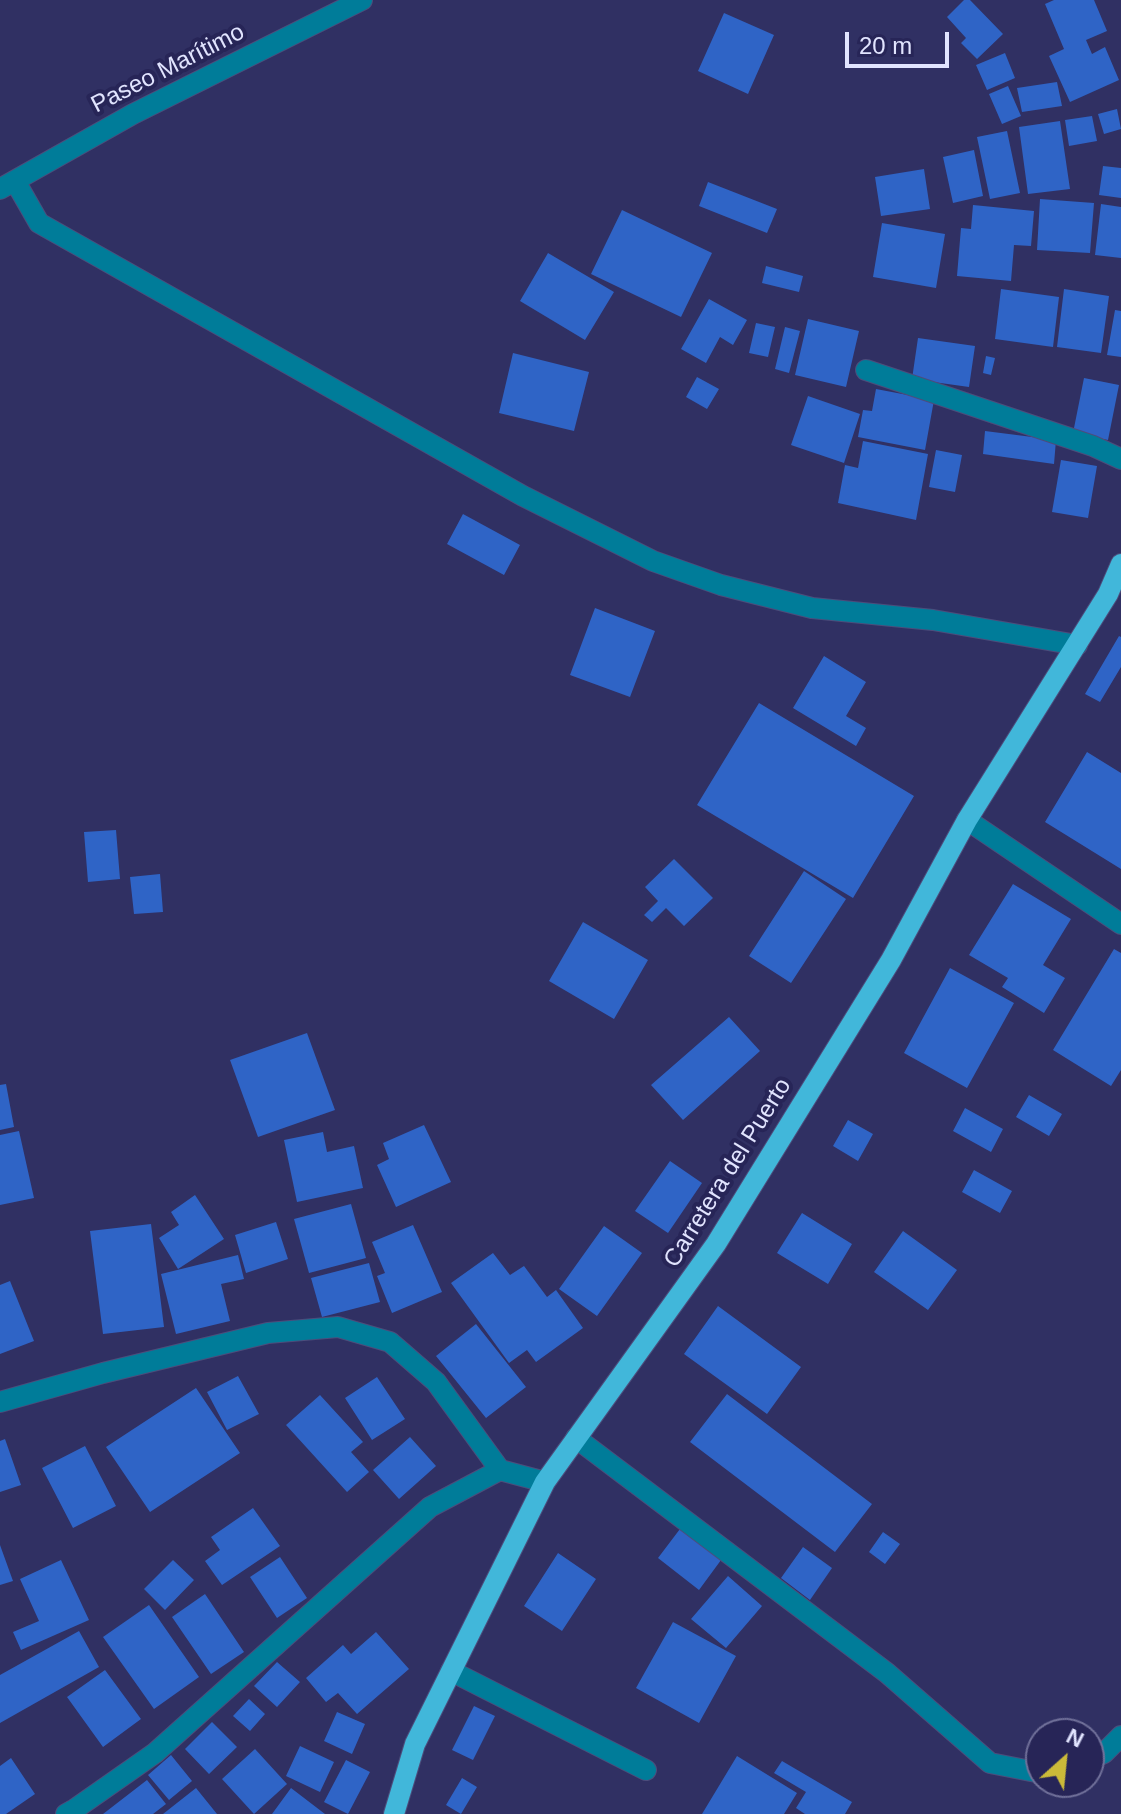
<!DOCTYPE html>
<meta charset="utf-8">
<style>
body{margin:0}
#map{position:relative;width:1121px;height:1814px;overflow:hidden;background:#303063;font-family:Arial,sans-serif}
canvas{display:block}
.north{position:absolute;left:1025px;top:1718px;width:80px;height:80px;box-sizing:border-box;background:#272557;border:2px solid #71719a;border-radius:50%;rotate:27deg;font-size:22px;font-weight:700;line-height:32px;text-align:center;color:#e1e4fe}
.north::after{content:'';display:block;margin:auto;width:28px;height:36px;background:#cbba39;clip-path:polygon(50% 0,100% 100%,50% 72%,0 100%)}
.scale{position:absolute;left:845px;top:32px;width:104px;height:36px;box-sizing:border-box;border:4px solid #e1e4fe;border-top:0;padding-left:10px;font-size:24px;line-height:28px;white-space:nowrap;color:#e1e4fe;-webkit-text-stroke:6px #272557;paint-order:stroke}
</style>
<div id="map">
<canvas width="1121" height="1814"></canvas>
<div class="north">N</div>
<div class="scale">20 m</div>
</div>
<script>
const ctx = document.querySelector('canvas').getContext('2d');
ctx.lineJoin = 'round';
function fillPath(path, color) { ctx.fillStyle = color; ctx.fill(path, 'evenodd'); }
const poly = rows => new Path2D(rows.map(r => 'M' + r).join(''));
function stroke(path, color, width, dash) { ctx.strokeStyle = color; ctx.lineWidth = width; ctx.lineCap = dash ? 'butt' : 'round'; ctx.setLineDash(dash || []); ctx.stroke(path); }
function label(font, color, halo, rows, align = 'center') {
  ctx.font = font + ' Arial,sans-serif'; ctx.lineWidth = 8; ctx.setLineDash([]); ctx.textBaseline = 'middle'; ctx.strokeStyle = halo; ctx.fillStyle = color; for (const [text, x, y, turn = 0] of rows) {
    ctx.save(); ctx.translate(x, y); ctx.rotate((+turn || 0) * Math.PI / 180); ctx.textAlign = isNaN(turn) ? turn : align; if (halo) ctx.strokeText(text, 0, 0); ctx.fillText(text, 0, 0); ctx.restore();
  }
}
fillPath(poly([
 [964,0,970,0,1003,34,977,59,961,43,966,38,947,17],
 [1054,0,1094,0,1107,31,1086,40,1092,54,1105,47,1119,80,1070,102,1049,56,1064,49,1045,4],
 [724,13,774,35,748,94,698,71],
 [1005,53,1015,78,987,90,976,65],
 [1057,82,1062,106,1022,112,1017,88],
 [1008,86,1021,116,1002,124,989,94],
 [1117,109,1121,129,1104,134,1098,114],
 [1092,116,1097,141,1069,146,1065,120],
 [1060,121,1070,189,1028,194,1019,127],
 [1007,131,1020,193,990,199,977,137],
 [974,150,983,196,953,203,943,157],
 [1103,166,1121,168,1121,198,1099,195],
 [924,169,930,209,881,216,875,177],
 [708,182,777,209,767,233,699,206],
 [1040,199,1094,203,1090,253,1037,250],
 [1101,204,1121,207,1121,258,1095,255],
 [973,205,1034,211,1031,246,1014,245,1011,281,957,276,961,228,971,229],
 [622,210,712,253,681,317,591,274],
 [882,223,945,234,936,288,873,277],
 [548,253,614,292,585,340,520,301],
 [766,266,803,276,799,292,762,283],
 [1001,289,1059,297,1053,347,995,339],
 [1064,289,1109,296,1101,353,1057,347],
 [709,299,747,320,733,345,720,337,706,363,681,349],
 [1115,310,1121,311,1121,357,1107,355],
 [808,319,859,331,846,387,795,375],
 [756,323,775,327,768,357,749,353],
 [785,327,800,331,789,373,775,369],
 [918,338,975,346,969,387,912,379],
 [513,353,589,372,574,431,499,413],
 [986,356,995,358,991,375,983,373],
 [697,377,719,389,707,409,686,397],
 [1084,378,1119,385,1108,440,1073,433],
 [876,389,934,400,925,450,858,437,863,410,872,411],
 [808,396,860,414,844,463,791,445],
 [985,431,1056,440,1054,464,983,454],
 [863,441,928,454,916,520,838,503,845,465,858,468],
 [936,450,962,455,955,492,929,487],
 [1061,460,1097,466,1088,518,1052,512],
 [463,514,520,545,504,575,447,544],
 [595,608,655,631,630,697,570,675],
 [1119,636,1121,637,1121,667,1100,702,1085,694],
 [824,656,866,682,846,716,866,728,856,746,793,708],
 [759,703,914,796,853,898,697,805],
 [1087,752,1121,773,1121,869,1045,822],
 [116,830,120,879,88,882,84,832],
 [674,859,713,898,684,926,666,908,652,922,644,915,658,901,645,887],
 [804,871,846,899,791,983,749,956],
 [160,874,163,912,134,914,130,877],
 [1013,884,1071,919,1043,965,1065,978,1044,1013,1002,987,1008,978,969,955],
 [583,922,648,960,614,1019,549,981],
 [1114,949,1121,953,1121,1070,1111,1086,1053,1050],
 [950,968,1014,1003,967,1088,904,1053],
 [729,1017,760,1051,683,1120,651,1085],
 [307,1033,335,1110,258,1137,230,1060],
 [6,1084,14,1127,0,1130,0,1085],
 [1029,1095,1062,1114,1049,1136,1016,1117],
 [965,1108,1003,1129,991,1152,953,1131],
 [848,1120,873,1134,858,1161,833,1146],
 [424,1125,451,1182,396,1207,377,1165,389,1159,383,1143],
 [19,1131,34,1198,0,1205,0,1135],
 [323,1132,327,1152,354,1146,363,1188,297,1202,284,1140],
 [670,1161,702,1183,668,1233,635,1211],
 [974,1170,1012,1191,1000,1213,962,1192],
 [195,1195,224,1239,178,1269,159,1238,179,1225,171,1212],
 [351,1204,366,1258,309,1273,294,1219],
 [802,1213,852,1244,828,1284,777,1253],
 [276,1222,288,1259,246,1273,235,1235],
 [151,1224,164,1327,103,1334,90,1231],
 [413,1225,442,1292,392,1313,377,1276,385,1273,372,1242],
 [604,1226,642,1253,597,1316,559,1289],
 [903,1231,957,1270,928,1310,874,1272],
 [493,1253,510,1275,524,1266,547,1297,556,1290,583,1328,536,1362,527,1350,509,1363,451,1283],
 [238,1255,244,1279,221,1284,230,1321,176,1334,161,1274],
 [369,1263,380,1302,322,1317,311,1278],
 [10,1281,34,1341,0,1354,0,1285],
 [718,1306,801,1367,767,1414,684,1354],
 [476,1324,526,1387,486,1418,436,1356],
 [238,1376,259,1414,227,1430,207,1392],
 [377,1377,405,1419,372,1440,345,1398],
 [196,1388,240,1453,150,1512,106,1447],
 [727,1394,872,1504,835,1552,690,1442],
 [320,1395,363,1442,351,1452,369,1472,347,1492,286,1425],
 [410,1437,436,1466,399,1499,373,1470],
 [5,1439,21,1485,0,1492,0,1441],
 [85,1446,116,1506,73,1528,42,1468],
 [253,1508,280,1546,222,1585,205,1561,220,1550,211,1537],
 [683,1525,724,1556,699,1590,658,1558],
 [883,1532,900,1544,885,1564,869,1552],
 [0,1545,13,1581,0,1585],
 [803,1547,832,1568,810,1600,781,1578],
 [558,1553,596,1579,562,1631,524,1606],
 [280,1557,307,1598,277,1618,250,1577],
 [61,1560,89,1620,21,1650,13,1632,39,1621,20,1579],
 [173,1560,194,1580,165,1610,144,1589],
 [728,1576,762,1606,726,1648,691,1619],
 [205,1594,244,1652,211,1674,172,1617],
 [149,1605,199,1677,154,1709,103,1637],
 [673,1622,736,1656,699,1723,636,1688],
 [79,1631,99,1667,0,1723,0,1675],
 [376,1632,409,1669,357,1714,338,1693,326,1702,306,1678,343,1645,351,1654],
 [277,1662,300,1682,277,1707,254,1686],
 [105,1670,141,1719,103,1747,67,1697],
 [249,1699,265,1714,250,1731,233,1716],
 [474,1706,495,1716,473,1760,452,1750],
 [337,1712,365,1724,352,1754,324,1741],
 [212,1722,237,1747,209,1774,185,1749],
 [300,1746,334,1762,320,1792,286,1776],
 [255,1749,287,1784,254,1814,222,1779],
 [171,1755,192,1781,169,1800,148,1775],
 [737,1756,797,1793,784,1814,702,1814],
 [11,1758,35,1794,6,1814,0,1814,0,1766],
 [346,1760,370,1772,348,1814,324,1802],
 [782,1761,852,1802,845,1814,805,1814,796,1808,806,1792,774,1773],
 [462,1778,477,1787,461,1814,446,1805],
 [147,1780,166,1804,153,1814,103,1814],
 [196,1788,217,1814,163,1814],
 [291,1788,325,1814,272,1814]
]), '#2f64c6');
const minor = poly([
 [15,181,39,223,523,496,653,561,721,585,812,608,933,620,1077,645],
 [0,189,133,114,362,0],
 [866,370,1093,446,1121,459],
 [967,820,1121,924],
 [0,1402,103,1373,268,1333,338,1327,390,1342,436,1382,500,1470],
 [576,1438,887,1673,990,1763,1041,1773],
 [451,1671,646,1770],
 [1089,1760,1104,1753,1121,1736],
 [66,1814,75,1809,155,1753,430,1507,500,1470,545,1482]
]);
const major = poly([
 [394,1814,415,1744,545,1482,716,1244,891,960,967,820,1108,594,1121,564]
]);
stroke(minor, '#4c4d7c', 22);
stroke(major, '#4c4d7c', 22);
stroke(minor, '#007c99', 20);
stroke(major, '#41b7da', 20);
label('24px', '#e1e4fe', '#272557', [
 ["Paseo Marítimo",168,69,-27],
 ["Carretera del Puerto",728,1173,-58]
]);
</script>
